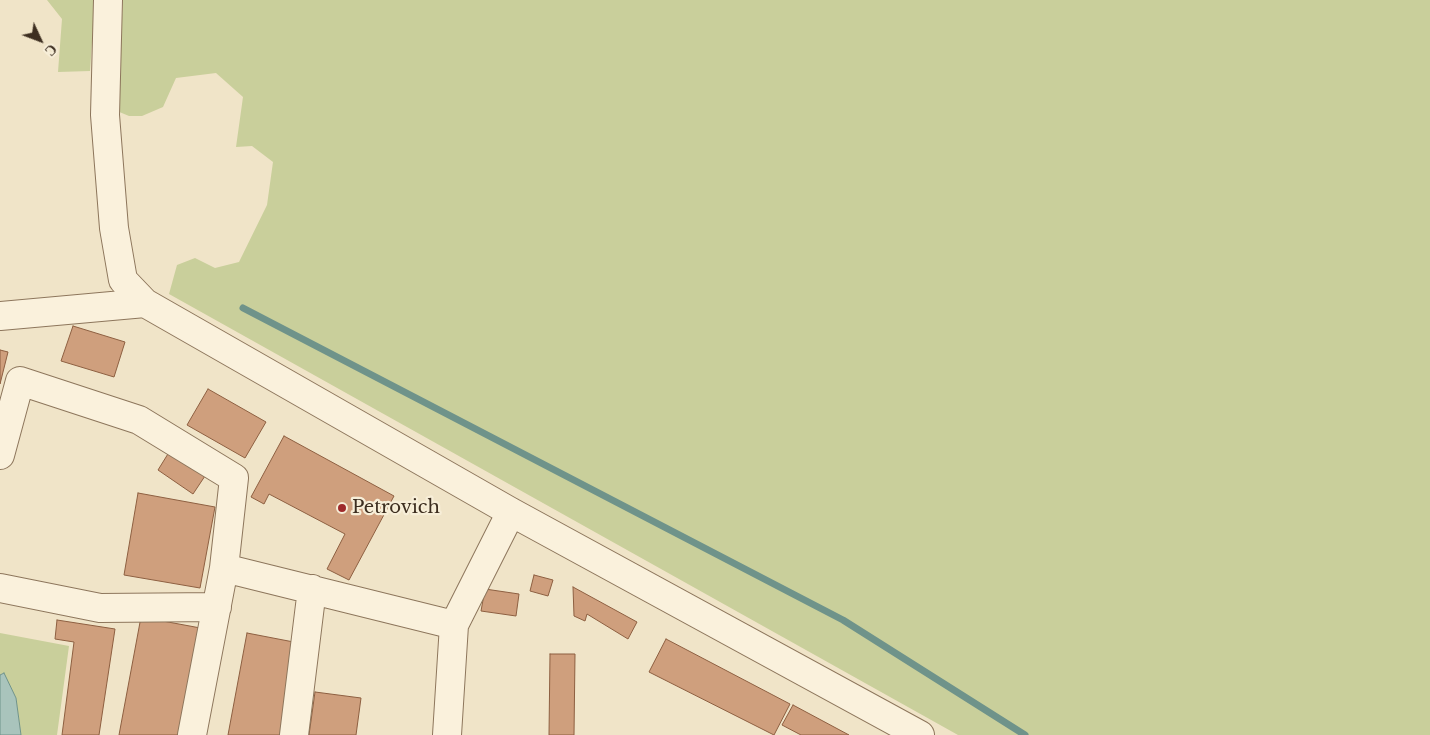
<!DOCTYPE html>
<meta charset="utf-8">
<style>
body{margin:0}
#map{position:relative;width:1430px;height:735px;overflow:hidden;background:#f0e4c8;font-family:"Libre Baskerville",serif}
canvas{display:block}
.north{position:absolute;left:15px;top:15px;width:50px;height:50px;-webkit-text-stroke:4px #f7eed8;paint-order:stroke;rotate:133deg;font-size:14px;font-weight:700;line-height:20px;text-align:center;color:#3d2e20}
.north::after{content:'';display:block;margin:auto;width:18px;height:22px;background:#3d2e20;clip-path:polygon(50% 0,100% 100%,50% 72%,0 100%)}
</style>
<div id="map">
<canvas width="1430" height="735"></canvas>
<div class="north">С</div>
</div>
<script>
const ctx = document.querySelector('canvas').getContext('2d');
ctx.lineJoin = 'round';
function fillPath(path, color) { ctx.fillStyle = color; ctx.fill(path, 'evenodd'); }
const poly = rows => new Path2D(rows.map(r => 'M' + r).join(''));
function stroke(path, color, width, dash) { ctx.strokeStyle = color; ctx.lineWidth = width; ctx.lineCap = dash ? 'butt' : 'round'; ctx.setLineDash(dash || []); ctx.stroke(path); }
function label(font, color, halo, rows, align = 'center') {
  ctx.font = font + ' "Libre Baskerville",serif'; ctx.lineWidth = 4.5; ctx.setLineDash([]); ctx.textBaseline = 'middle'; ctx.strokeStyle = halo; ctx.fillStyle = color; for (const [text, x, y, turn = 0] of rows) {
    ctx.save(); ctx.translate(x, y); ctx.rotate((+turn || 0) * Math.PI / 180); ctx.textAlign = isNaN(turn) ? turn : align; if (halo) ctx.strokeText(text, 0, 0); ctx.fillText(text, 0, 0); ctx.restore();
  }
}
fillPath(poly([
 [47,0,95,0,90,71,58,72,62,19],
 [123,0,1430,0,1430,735,958,735,169,294,177,265,195,258,215,268,239,262,267,205,273,162,252,146,236,147,243,97,216,73,176,78,163,107,142,116,129,116,117,111],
 [0,633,69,646,57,735,21,735,16,698,3,673,0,675]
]), '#c9cf9b');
const water = poly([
 [4,673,16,698,21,735,0,735,0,675,4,673]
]);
fillPath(water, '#a9c4bc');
stroke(water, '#6f938a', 1);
stroke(poly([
 [243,308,843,620,1025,735]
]), '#6f938a', 7);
const building = poly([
 [73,326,125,342,114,377,61,361,73,326],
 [0,350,8,352,0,384,0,350],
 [208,389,266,422,245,458,187,425,208,389],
 [284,436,394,496,349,580,327,569,345,534,269,494,264,504,251,497,284,436],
 [171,449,207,473,193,494,158,470,171,449],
 [138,493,215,507,200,588,124,575,138,493],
 [534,575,553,580,548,596,530,591,534,575],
 [573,587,637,622,628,639,587,614,585,621,574,616,573,587],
 [485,589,519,594,516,616,481,611,485,589],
 [141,617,222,632,203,735,119,735,141,617],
 [57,620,115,629,99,735,62,735,74,642,55,639,57,620],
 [247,633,304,644,287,735,228,735,247,633],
 [666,639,790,704,774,735,649,672,666,639],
 [550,654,575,654,574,735,549,735,550,654],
 [315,692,361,698,356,735,309,735,315,692],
 [793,705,849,735,801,735,782,725,793,705]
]);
fillPath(building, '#cf9f7d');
stroke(building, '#8d5f41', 1);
const minor = poly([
 [108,0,105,115,114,228,123,280,145,303,511,512,920,735],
 [0,316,145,303],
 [0,455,20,381,139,420,234,478,224,568,192,735],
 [224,568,454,625],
 [0,588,100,608,217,607],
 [294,735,312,589],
 [447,735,454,625,511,512]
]);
stroke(minor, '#8d765c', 30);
stroke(minor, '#faf1dc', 28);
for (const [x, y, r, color] of [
 [342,508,5,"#9e2a2b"]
]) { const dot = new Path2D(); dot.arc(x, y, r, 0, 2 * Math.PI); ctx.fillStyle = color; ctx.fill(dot); stroke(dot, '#f7eed8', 2); }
label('18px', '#3d2e20', '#f7eed8', [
 ["Petrovich",352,508]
], 'left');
</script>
